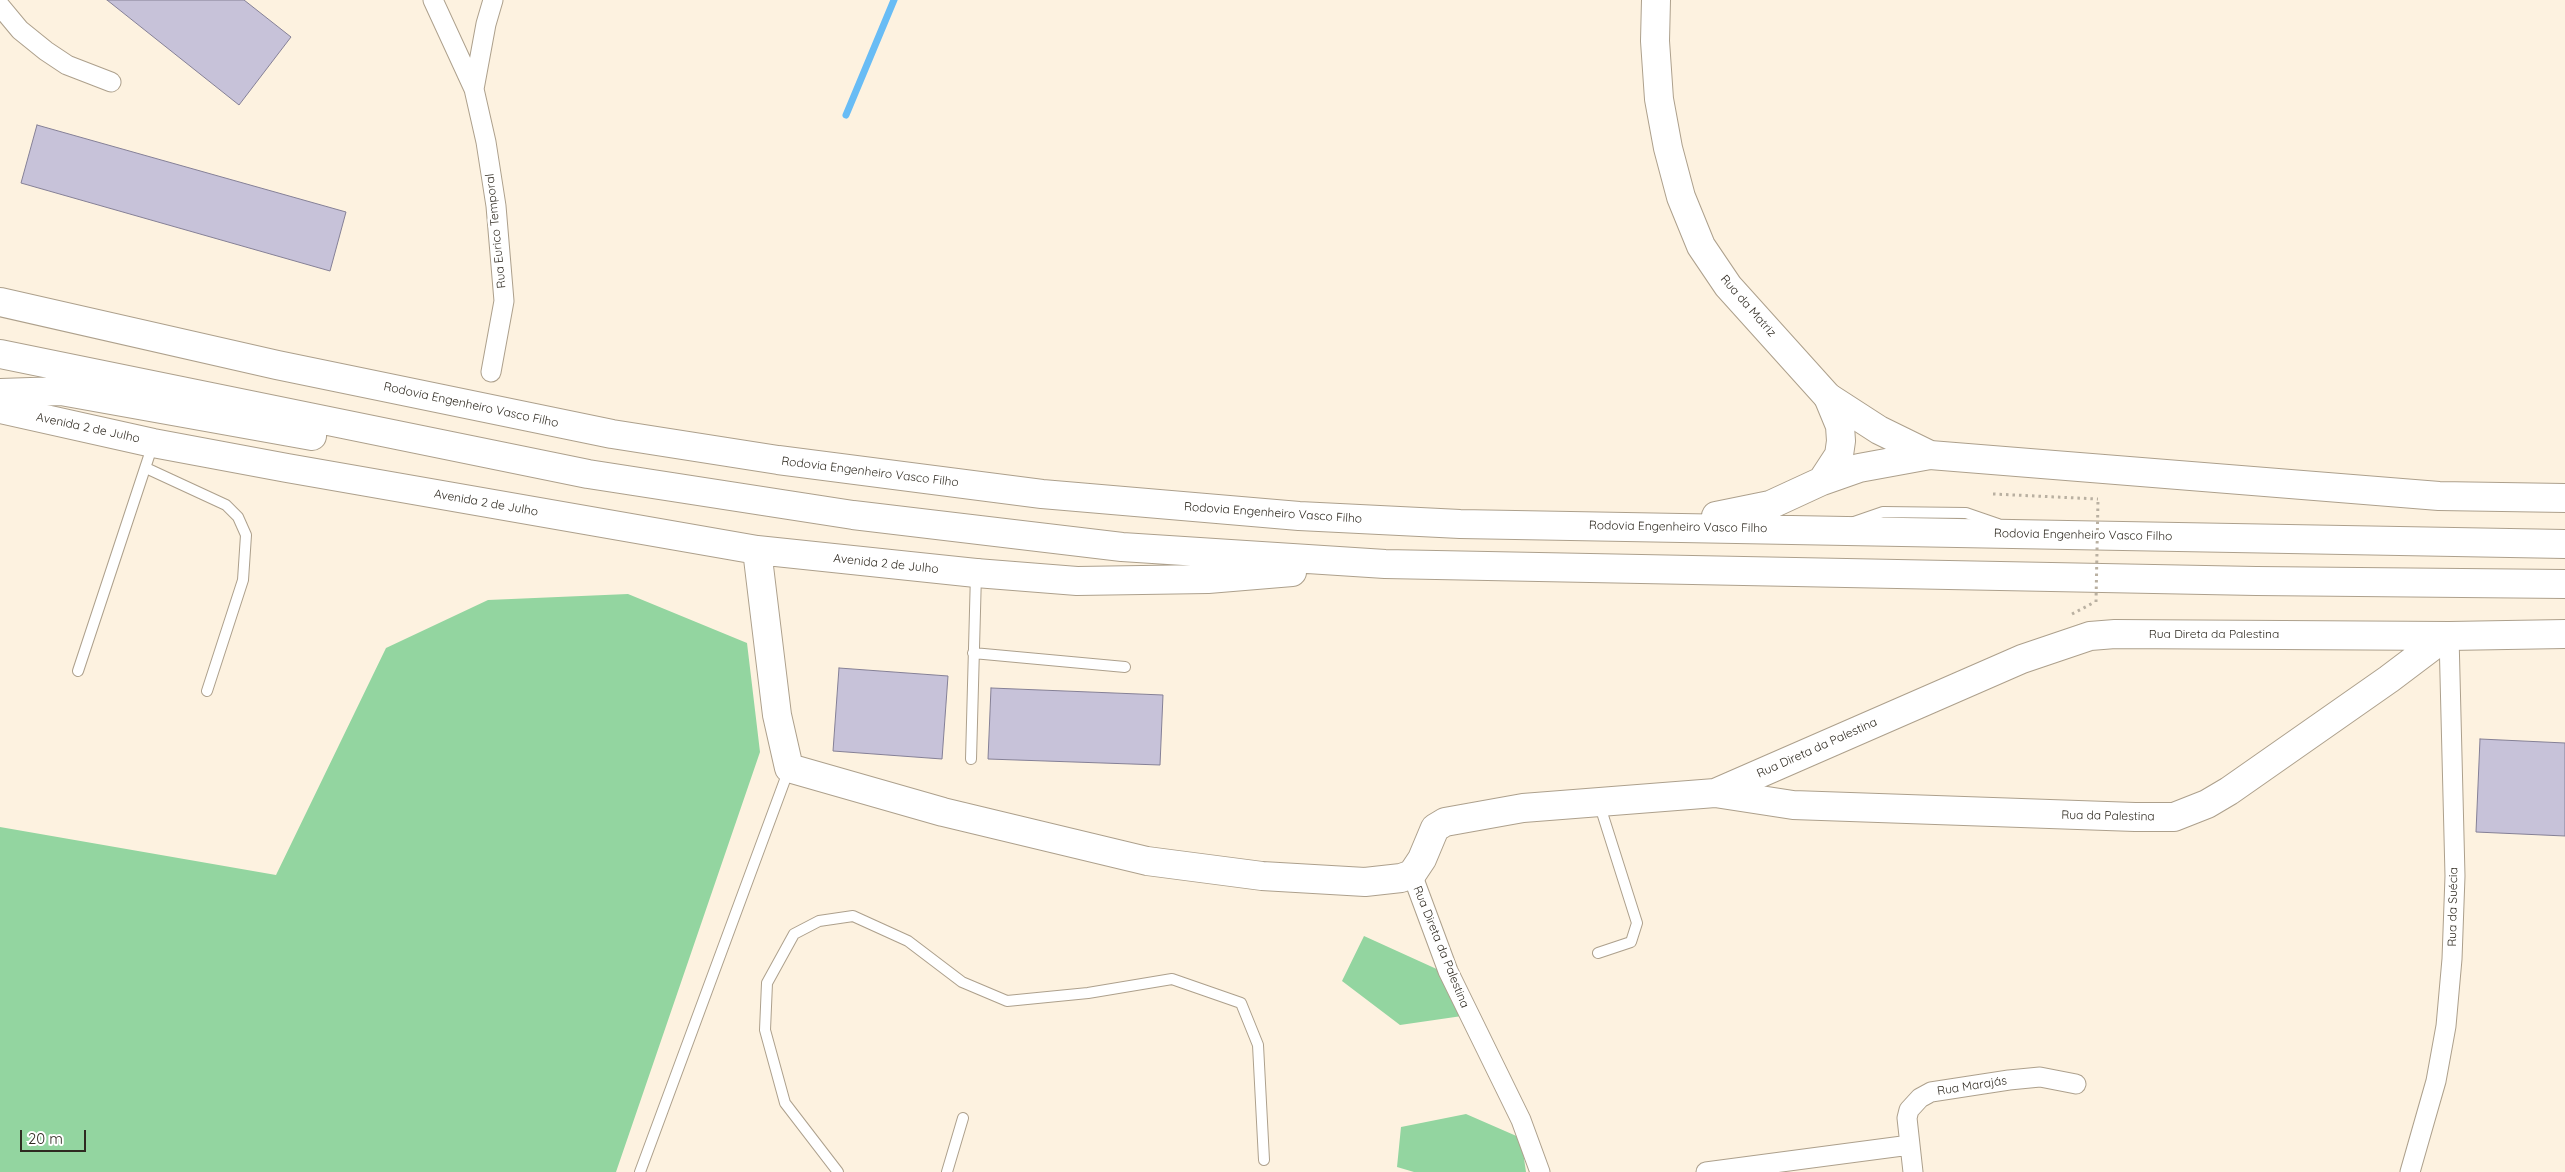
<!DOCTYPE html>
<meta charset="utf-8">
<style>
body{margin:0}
#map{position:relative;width:2565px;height:1172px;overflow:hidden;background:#fdf2e0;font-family:Quicksand,sans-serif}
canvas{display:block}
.scale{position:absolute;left:20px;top:1130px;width:66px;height:22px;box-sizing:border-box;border:2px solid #2f2a21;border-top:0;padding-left:6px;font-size:15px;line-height:18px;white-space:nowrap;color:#2f2a21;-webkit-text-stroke:4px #fff;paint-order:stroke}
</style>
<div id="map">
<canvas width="2565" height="1172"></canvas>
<div class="scale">20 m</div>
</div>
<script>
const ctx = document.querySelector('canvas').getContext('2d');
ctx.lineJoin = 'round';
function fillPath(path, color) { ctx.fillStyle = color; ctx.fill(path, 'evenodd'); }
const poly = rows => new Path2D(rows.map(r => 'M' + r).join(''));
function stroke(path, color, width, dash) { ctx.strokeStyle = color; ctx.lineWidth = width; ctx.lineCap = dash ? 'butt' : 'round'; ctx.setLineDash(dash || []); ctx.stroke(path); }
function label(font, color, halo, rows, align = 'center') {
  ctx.font = font + ' Quicksand,sans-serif'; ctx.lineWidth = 5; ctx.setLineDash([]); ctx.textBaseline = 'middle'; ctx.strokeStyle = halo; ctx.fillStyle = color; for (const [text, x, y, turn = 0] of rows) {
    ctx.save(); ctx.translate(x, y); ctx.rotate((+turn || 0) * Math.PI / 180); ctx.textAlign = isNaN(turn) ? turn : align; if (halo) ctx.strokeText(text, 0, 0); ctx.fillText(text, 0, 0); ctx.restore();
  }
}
fillPath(poly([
 [628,594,747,643,760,752,616,1172,0,1172,0,827,276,875,386,648,488,600],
 [1364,936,1441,971,1462,1016,1400,1025,1342,981],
 [1466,1114,1521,1138,1526,1172,1414,1172,1397,1167,1401,1127]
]), '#93d5a0');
stroke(poly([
 [846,115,894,0]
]), '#68bcf5', 7);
const building = poly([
 [107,0,244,0,291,37,239,105,107,0],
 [37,125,346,212,330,271,21,183,37,125],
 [839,668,948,676,942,759,833,751,839,668],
 [991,688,1163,695,1160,765,988,759,991,688],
 [2480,739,2565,743,2565,836,2476,832,2480,739]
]);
fillPath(building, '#c7c2d9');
stroke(building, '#858096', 1);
const lane = poly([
 [146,468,226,505,238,517,246,535,243,580,207,691],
 [1854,522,1883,512,1966,513,1998,524],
 [973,653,1125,667],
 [78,671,153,444],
 [971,759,976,574],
 [1598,953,1631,942,1637,923,1599,803],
 [640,1172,789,769],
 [838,1172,785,1103,765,1030,767,983,794,934,819,921,853,916,908,941,962,982,1007,1001,1088,993,1172,979,1241,1003,1258,1045,1264,1160],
 [947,1172,963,1118]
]);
const street = poly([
 [433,0,474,89,486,142,496,206,504,301,491,372],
 [0,6,20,30,46,51,67,65,111,82],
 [474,89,486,24,493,0],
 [1412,874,1448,971,1521,1120,1540,1172],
 [1706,1172,1910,1145],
 [1913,1172,1907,1118,1909,1110,1920,1098,1931,1092,2009,1080,2040,1077,2076,1084],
 [2410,1172,2436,1081,2446,1026,2452,959,2455,876,2449,636]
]);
const secondary = poly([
 [1656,0,1655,41,1659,99,1668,148,1681,197,1701,246,1728,286,1828,397,1879,430,1930,455,2439,496,2565,498],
 [0,409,153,443,287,468,757,550,976,573],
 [757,550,777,715,789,768,943,812,1147,861,1262,876,1365,882,1401,878,1412,874,1422,859,1435,828,1445,822,1523,808,1715,793,2022,659,2090,636,2115,634,2449,636,2565,634],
 [1715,793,1793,805,2135,817,2174,817,2207,804,2229,791,2389,679,2446,636]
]);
const highway = poly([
 [0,302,277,365,612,434,778,460,1042,494,1299,516,1460,524,2565,544],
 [0,354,588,474,853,515,1122,547,1385,564,2256,581,2565,584],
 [0,393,61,391,312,436],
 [1822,481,1839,455,1841,441,1840,426,1828,397],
 [1716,516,1770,505,1822,481,1859,468,1930,455],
 [976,573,1077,581,1208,579,1292,572]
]);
stroke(lane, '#ada08c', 12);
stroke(street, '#ada08c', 21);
stroke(secondary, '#ada08c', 30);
stroke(highway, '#ada08c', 30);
stroke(poly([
 [1993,494,2098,499],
 [2072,614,2093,603]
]), '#b9b0a1', 3, [2.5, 4]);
stroke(lane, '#fff', 10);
stroke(street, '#fff', 19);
stroke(secondary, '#fff', 28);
stroke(highway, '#fff', 28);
stroke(poly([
 [2096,602,2098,499]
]), '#b9b0a1', 3, [2.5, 4]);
label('12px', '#2f2a21', '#fff', [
 ["Rua Eurico Temporal",496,231,-96],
 ["Rua da Matriz",1748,306,49],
 ["Rodovia Engenheiro Vasco Filho",471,405,12],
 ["Avenida 2 de Julho",88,428,12],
 ["Rodovia Engenheiro Vasco Filho",870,472,7],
 ["Avenida 2 de Julho",486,503,10],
 ["Rodovia Engenheiro Vasco Filho",1273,513,4],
 ["Rodovia Engenheiro Vasco Filho",1678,527,1],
 ["Rodovia Engenheiro Vasco Filho",2083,535,1],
 ["Avenida 2 de Julho",886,564,6],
 ["Rua Direta da Palestina",2214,634],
 ["Rua Direta da Palestina",1817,748,-24],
 ["Rua da Palestina",2108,816,1],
 ["Rua da Suécia",2453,907,-89],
 ["Rua Direta da Palestina",1441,947,68],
 ["Rua Marajás",1972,1086,-9]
]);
</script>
